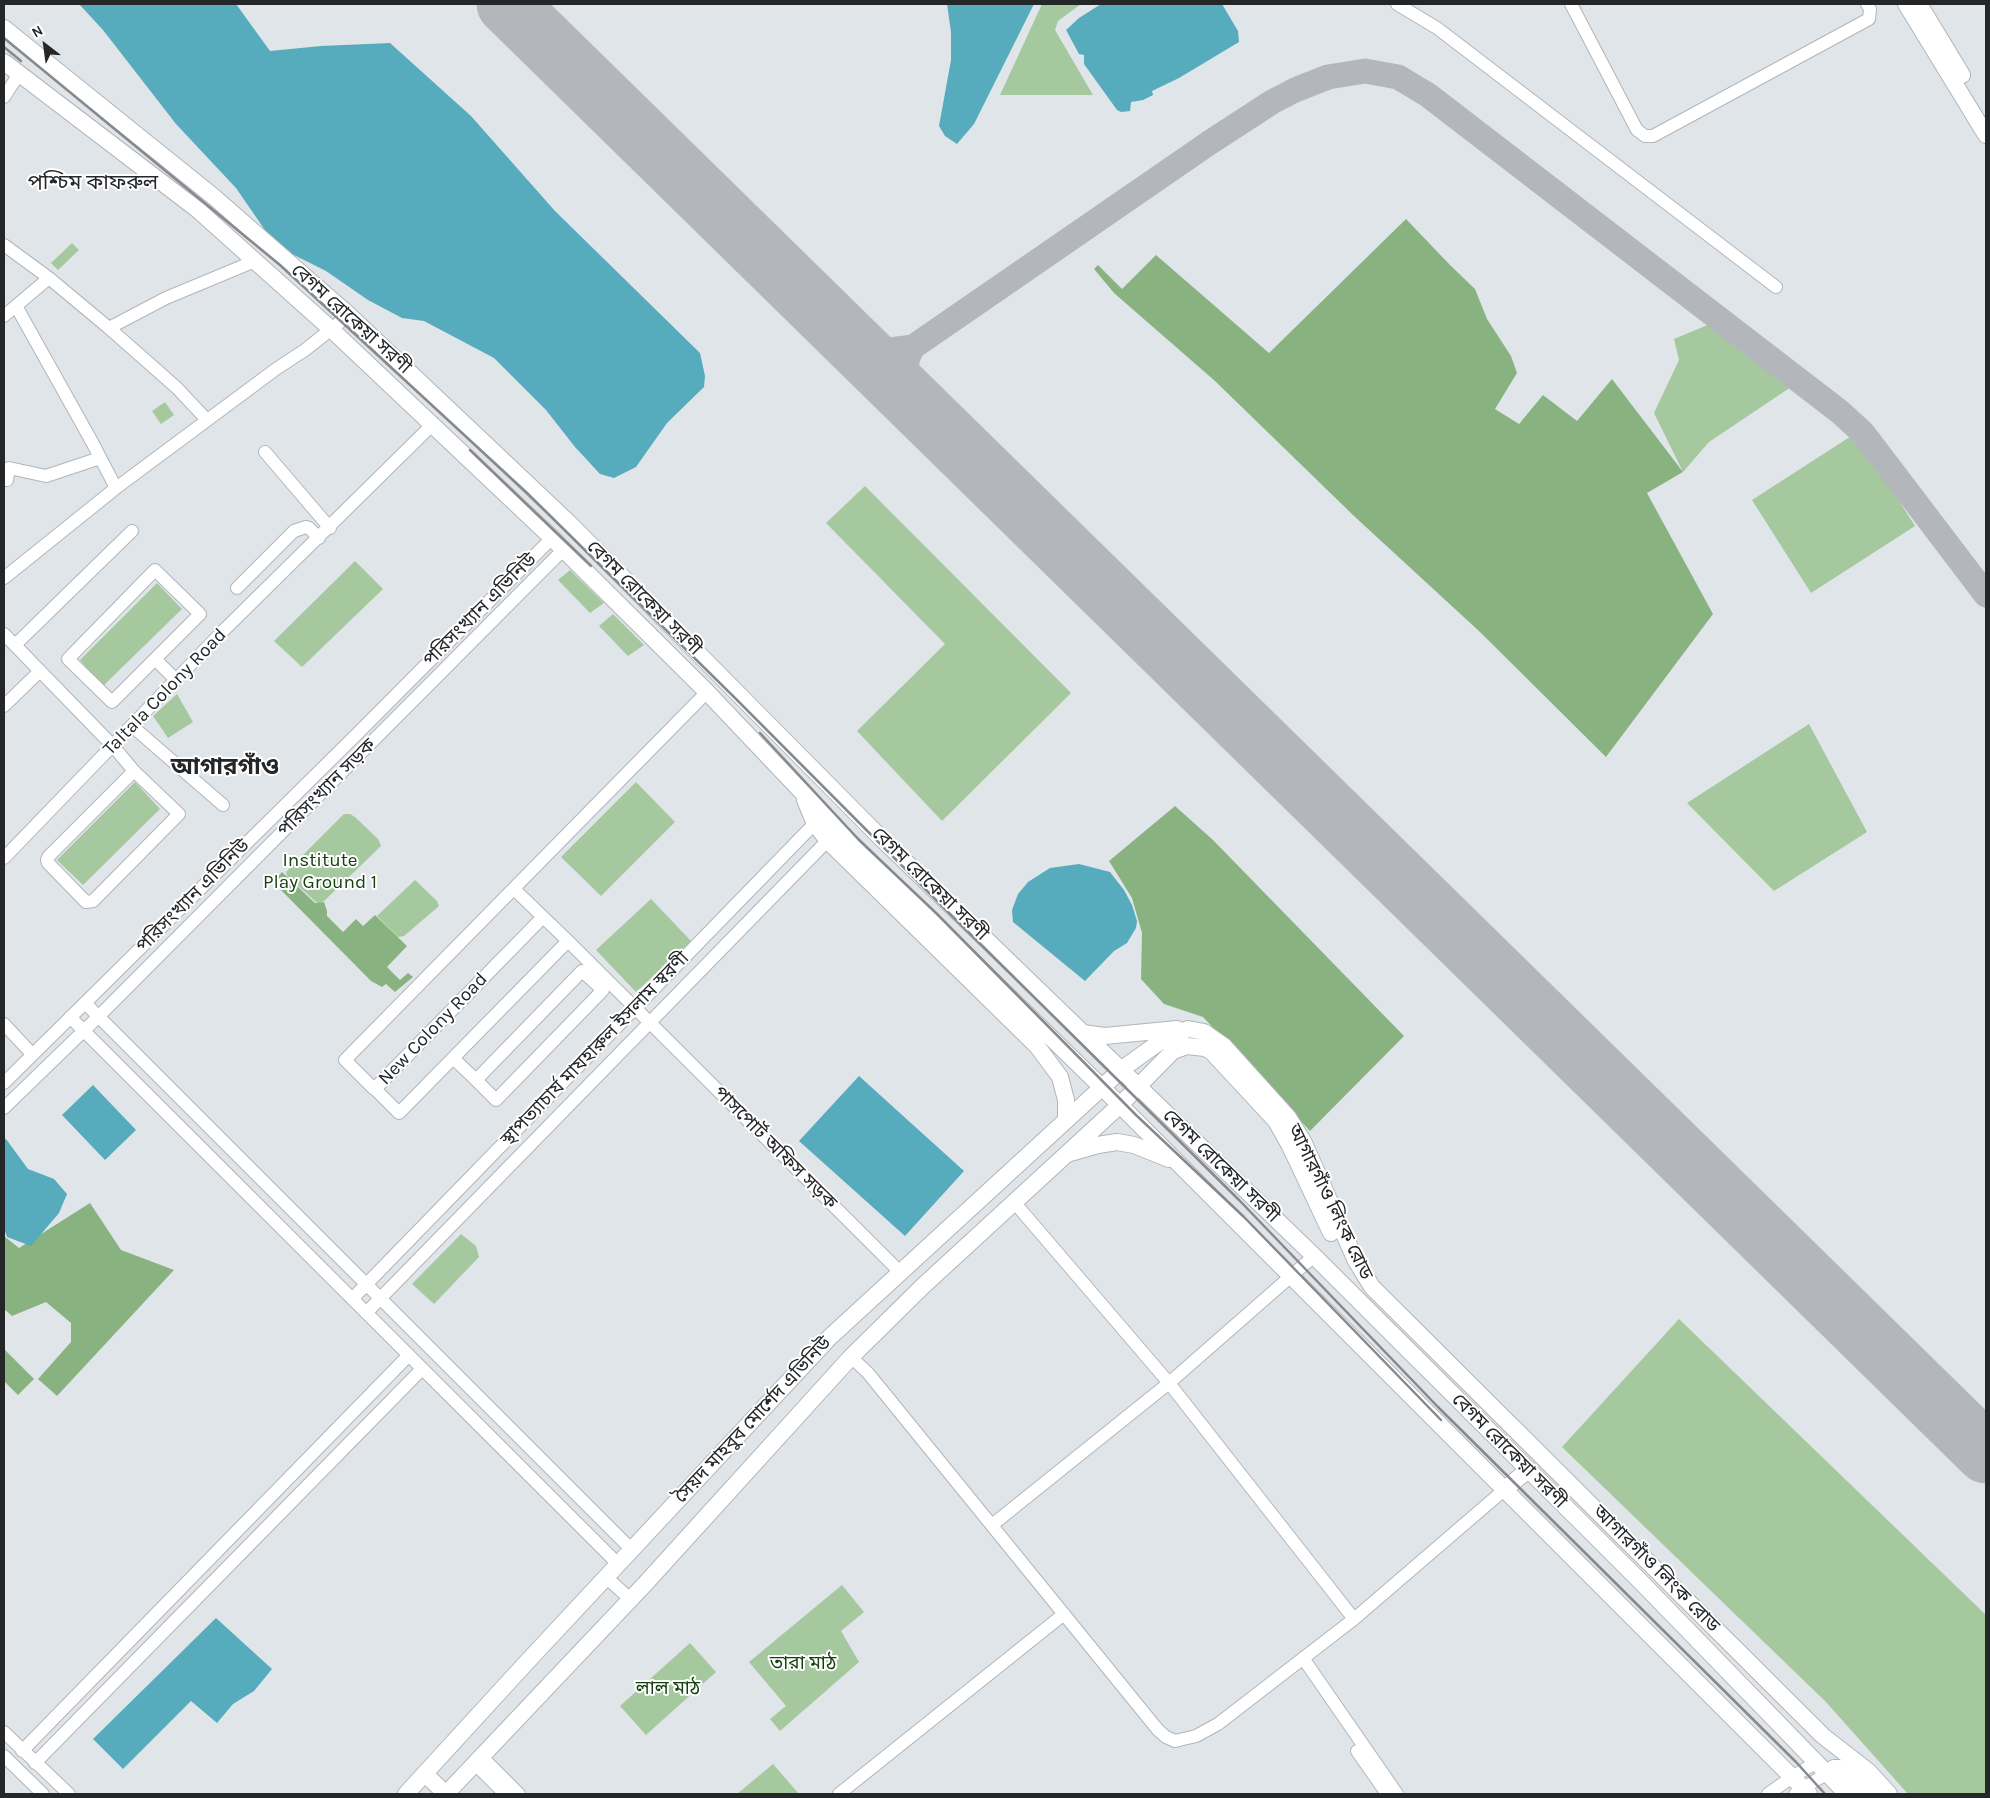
<!DOCTYPE html>
<meta charset="utf-8">
<style>
body{margin:0}
#map{position:relative;width:1990px;height:1798px;overflow:hidden;background:#e0e5ea;font-family:Karla,sans-serif}
canvas{display:block}
.frame{position:absolute;inset:0;border:5px solid #252628;pointer-events:none}
.north{position:absolute;left:20px;top:20px;width:50px;height:50px;-webkit-text-stroke:4px #fff;paint-order:stroke;rotate:330deg;font-size:14px;font-weight:700;line-height:20px;text-align:center;color:#252628}
.north::after{content:'';display:block;margin:auto;width:18px;height:22px;background:#252628;clip-path:polygon(50% 0,100% 100%,50% 72%,0 100%)}
</style>
<div id="map">
<canvas width="1990" height="1798"></canvas>
<div class="frame"></div>
<div class="north">N</div>
</div>
<script>
const ctx = document.querySelector('canvas').getContext('2d');
ctx.lineJoin = 'round';
function fillPath(path, color) { ctx.fillStyle = color; ctx.fill(path, 'evenodd'); }
const poly = rows => new Path2D(rows.map(r => 'M' + r).join(''));
function stroke(path, color, width, dash) { ctx.strokeStyle = color; ctx.lineWidth = width; ctx.lineCap = dash ? 'butt' : 'round'; ctx.setLineDash(dash || []); ctx.stroke(path); }
function label(font, color, halo, rows, align = 'center') {
  ctx.font = font + ' Karla,"Noto Sans Bengali",sans-serif'; ctx.lineWidth = 4; ctx.setLineDash([]); ctx.textBaseline = 'middle'; ctx.strokeStyle = halo; ctx.fillStyle = color; for (const [text, x, y, turn = 0] of rows) {
    ctx.save(); ctx.translate(x, y); ctx.rotate((+turn || 0) * Math.PI / 180); ctx.textAlign = isNaN(turn) ? turn : align; if (halo) ctx.strokeText(text, 0, 0); ctx.fillText(text, 0, 0); ctx.restore();
  }
}
fillPath(poly([
 [1042,4,1081,4,1058,21,1055,30,1093,95,1000,95],
 [72,243,79,250,58,270,51,263],
 [1710,324,1794,385,1709,442,1683,472,1654,413,1679,360,1674,339],
 [165,402,174,415,161,424,152,411],
 [1856,433,1915,526,1811,593,1752,500],
 [865,486,1071,693,942,821,857,731,945,644,826,523],
 [355,561,383,589,302,667,274,641],
 [570,570,604,603,590,613,558,580],
 [157,583,182,609,102,687,80,660],
 [613,614,644,645,628,656,599,626],
 [177,694,193,722,168,738,153,716],
 [1809,724,1867,832,1774,891,1687,803],
 [135,782,160,809,83,885,57,860],
 [636,782,675,822,601,896,561,857],
 [344,814,350,814,355,817,378,839,381,846,324,901,319,903,316,902,287,876,286,872],
 [415,880,437,901,439,906,404,936,398,937,377,916],
 [651,899,691,941,636,992,596,950],
 [461,1234,476,1246,479,1257,434,1304,412,1284],
 [1679,1319,1986,1615,1986,1794,1908,1794,1825,1701,1562,1447],
 [842,1585,864,1612,841,1631,859,1662,780,1731,770,1719,786,1706,749,1662],
 [690,1643,716,1672,646,1735,620,1706],
 [773,1764,799,1794,737,1794]
]), '#a5c89f');
fillPath(poly([
 [1406,219,1450,265,1475,289,1487,319,1511,356,1517,373,1495,409,1519,424,1543,395,1577,421,1612,379,1683,472,1647,493,1713,614,1606,757,1480,632,1354,516,1215,381,1114,293,1094,269,1098,265,1122,289,1156,255,1269,353],
 [1175,806,1213,840,1404,1036,1310,1131,1203,1017,1164,1004,1141,979,1142,933,1132,898,1109,861],
 [282,872,315,903,324,902,327,911,327,916,343,932,356,919,363,926,375,915,407,946,387,967,400,980,408,973,413,977,395,992,386,984,382,987,371,981,273,882],
 [90,1203,121,1250,174,1270,57,1396,38,1379,71,1342,71,1323,46,1302,12,1316,4,1309,4,1236,19,1248],
 [4,1349,34,1379,18,1395,4,1381]
]), '#88b381');
fillPath(poly([
 [79,4,236,4,270,51,321,46,390,43,471,116,555,211,700,353,705,376,704,387,667,423,636,467,614,478,600,474,575,447,546,410,494,358,424,321,402,318,368,300,326,271,276,246,236,188,176,124,103,30],
 [947,4,1034,4,974,124,957,144,945,136,939,126,951,60,951,32],
 [1101,4,1222,4,1238,31,1239,42,1179,78,1152,91,1153,95,1143,100,1131,102,1130,111,1121,112,1117,110,1084,64,1084,55,1079,54,1066,30,1079,18],
 [1079,864,1110,872,1124,890,1132,905,1137,921,1136,928,1127,943,1114,951,1085,981,1013,922,1012,910,1018,894,1028,882,1050,868],
 [859,1076,964,1171,905,1236,799,1141],
 [93,1085,136,1130,105,1160,62,1115],
 [6,1139,28,1169,54,1179,67,1194,59,1213,31,1246,7,1237,4,1229,4,1140],
 [216,1618,272,1669,254,1691,233,1704,217,1723,191,1701,123,1769,93,1739]
]), '#56abbd');
stroke(poly([
 [854,344,866,348,890,350,913,347],
 [909,397,905,384,905,371,908,357,913,347,1209,143,1272,102,1295,90,1328,77,1365,71,1398,77,1428,95,1840,412,1863,433,1986,595]
]), '#b3b7bc', 25);
stroke(poly([
 [507,4,1986,1453]
]), '#b3b7bc', 61);
const minor = poly([
 [1397,4,1437,28,1776,287],
 [1571,4,1637,130,1645,136,1653,136,1869,19,1870,9,1867,4],
 [4,97,19,74],
 [4,245,49,278,109,328,177,388,207,420],
 [16,306,92,442,116,488],
 [4,316,49,278],
 [109,328,166,298,255,261],
 [265,452,330,528],
 [4,480,7,480,9,468,46,476,100,458],
 [155,570,200,614,112,702,68,659,155,570],
 [4,578,116,488,276,369,305,350,349,315],
 [237,588,294,531,306,527,309,528,319,538],
 [4,634,113,746,134,771,179,814,93,901,86,902,48,863,47,860,49,856,134,771],
 [15,645,132,531],
 [155,659,176,680],
 [707,692,345,1060,374,1089,543,917,375,1089,399,1113,568,941,900,1272],
 [4,706,40,671],
 [132,726,223,805],
 [4,858,221,633,433,424],
 [514,889,568,941],
 [85,1003,632,1550],
 [70,1017,618,1564],
 [4,1024,32,1054],
 [453,1058,476,1080,582,971,603,990,496,1100,476,1080],
 [4,1083,357,734,552,538],
 [4,1108,99,1016,563,550],
 [1014,1202,1169,1383,1354,1619],
 [352,1299,820,818],
 [366,1313,833,835],
 [851,1357,868,1373,1158,1730,1166,1737,1175,1741,1196,1736,1218,1724,1354,1619,1504,1490],
 [992,1525,1169,1383,1314,1256],
 [606,1577,630,1599],
 [1303,1658,1397,1794],
 [4,1732,69,1794],
 [22,1751,409,1355],
 [1357,1751,1387,1794],
 [4,1756,43,1794],
 [481,1756,519,1794],
 [35,1763,422,1369],
 [474,1763,505,1794],
 [839,1794,1064,1614],
 [1768,1794,1792,1777,1817,1762],
 [1795,1794,1827,1773]
]);
const major = poly([
 [1906,4,1986,135],
 [1919,4,1962,75],
 [4,28,214,197,349,315,568,522,883,840,1314,1256,1642,1583,1847,1794],
 [4,62,198,210,332,330,552,538,707,692,838,830,1120,1105,1809,1794],
 [805,800,815,824,828,841,1037,1046,1060,1077,1066,1100,1066,1120],
 [1082,1033,1105,1036,1177,1029],
 [1070,1153,1098,1145,1117,1142,1134,1145,1169,1159],
 [1504,1490,1528,1470],
 [1827,1773,1834,1768,1839,1768,1846,1773,1859,1787],
 [1856,1773,1874,1794],
 [425,1774,446,1794],
 [406,1794,526,1663,830,1337,1122,1069,1161,1041,1188,1029,1204,1032,1224,1046,1288,1117,1304,1143,1355,1259,1372,1287,1823,1736,1868,1771,1889,1794],
 [446,1794,645,1584,851,1357,923,1286,1120,1105,1173,1051,1187,1046,1205,1048,1211,1051,1276,1121,1290,1146,1331,1233]
]);
stroke(minor, '#b1b5ba', 14);
stroke(major, '#b1b5ba', 18);
stroke(minor, '#fff', 12);
stroke(major, '#fff', 16);
stroke(poly([
 [4,38,280,265,526,492,735,698,942,906,1239,1200,1438,1407,1796,1762,1825,1794],
 [4,47,21,61],
 [470,450,591,566],
 [760,733,859,840,936,913,1136,1115,1244,1217,1441,1420]
]), '#86898d', 2.5);
label('19px', '#252628', '#fff', [
 ["বেগম রোকেয়া সরণী",351,319,42],
 ["বেগম রোকেয়া সরণী",644,598,45],
 ["পরিসংখ্যান এভিনিউ",480,610,-45],
 ["Taltala Colony Road",165,692,-46],
 ["পরিসংখ্যান সড়ক",327,788,-45],
 ["বেগম রোকেয়া সরণী",930,884,44],
 ["পরিসংখ্যান এভিনিউ",193,896,-45],
 ["New Colony Road",433,1029,-46],
 ["স্থাপত্যাচার্য মাযহারুল ইসলাম স্বরণী",595,1049,-46],
 ["পাসপোর্ট অফিস সড়ক",775,1148,45],
 ["বেগম রোকেয়া সরণী",1221,1166,44],
 ["আগারগাঁও লিংক রোড",1330,1202,64],
 ["সৈয়দ মাহবুব মোর্শেদ এভিনিউ",753,1420,-47],
 ["বেগম রোকেয়া সরণী",1509,1451,45],
 ["আগারগাঁও লিংক রোড",1656,1569,45]
]);
label('19px', '#15410e', '#fff', [
 ["Institute",320,861],
 ["Play Ground 1",320,883],
 ["তারা মাঠ",803,1664],
 ["লাল মাঠ",668,1689]
]);
label('21px', '#252628', '#fff', [
 ["পশ্চিম কাফরুল",93,183]
]);
label('bold 24px', '#252628', '#fff', [
 ["আগারগাঁও",225,767]
]);
</script>
